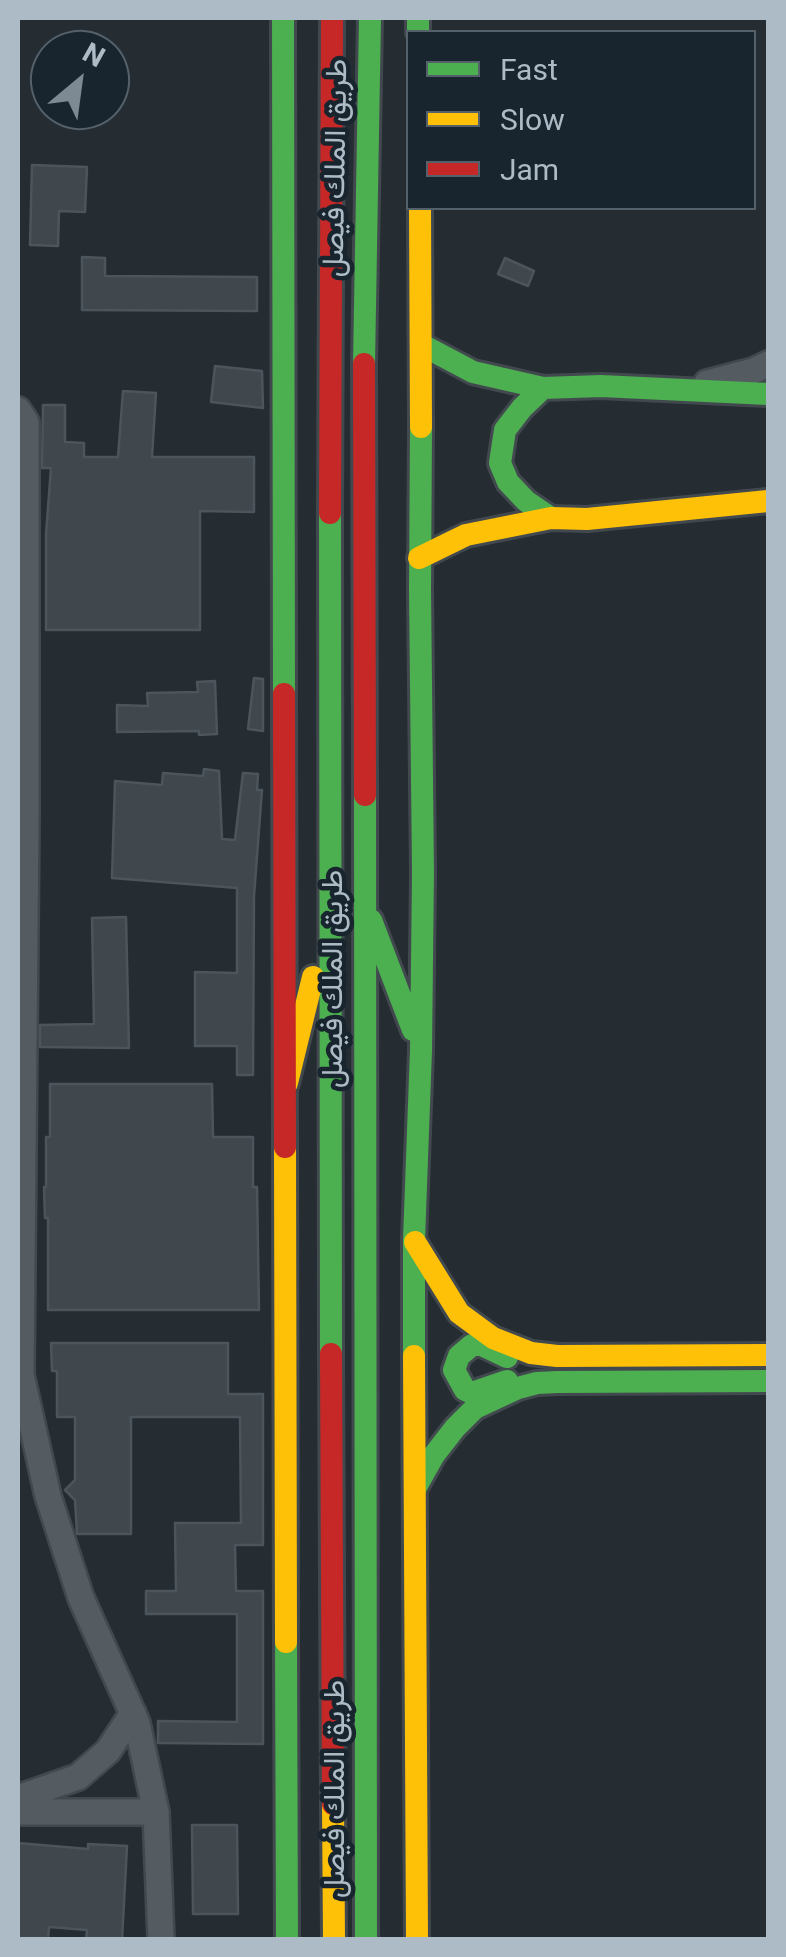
<!DOCTYPE html>
<meta charset="utf-8">
<style>
body{margin:0}
#map{position:relative;width:786px;height:1957px;overflow:hidden;background:#252d33;font-family:Roboto,sans-serif}
canvas{display:block}
.frame{position:absolute;inset:0;border:20px solid #adbbc6;pointer-events:none}
.legend{position:absolute;left:406px;top:30px;width:350px;height:180px;box-sizing:border-box;background:#18252e;border:2px solid #54616b;margin:0;padding:12px 18px;list-style:none;font-size:30px;color:#adbbc6}
.legend li{display:flex;align-items:center;gap:20px;height:50px}
.legend b{width:50px;border:2px solid #54616b}
.north{position:absolute;left:30px;top:30px;width:100px;height:100px;box-sizing:border-box;background:#18252e;border:2px solid #54616b;border-radius:50%;rotate:29deg;font-size:28px;font-weight:700;line-height:40px;text-align:center;color:#adbbc6}
.north::after{content:'';display:block;margin:auto;width:35px;height:45px;background:#7d8993;clip-path:polygon(50% 0,100% 100%,50% 72%,0 100%)}
</style>
<div id="map">
<canvas width="786" height="1957"></canvas>
<div class="frame"></div>
<ul class="legend">
<li><b style="height:12px;background:#4caf50"></b>Fast</li>
<li><b style="height:12px;background:#ffc107"></b>Slow</li>
<li><b style="height:12px;background:#c62828"></b>Jam</li>
</ul>
<div class="north">N</div>
</div>
<script>
const ctx = document.querySelector('canvas').getContext('2d');
ctx.lineJoin = 'round';
function fillPath(path, color) { ctx.fillStyle = color; ctx.fill(path, 'evenodd'); }
const poly = rows => new Path2D(rows.map(r => 'M' + r).join(''));
function stroke(path, color, width, dash) { ctx.strokeStyle = color; ctx.lineWidth = width; ctx.lineCap = dash ? 'butt' : 'round'; ctx.setLineDash(dash || []); ctx.stroke(path); }
function label(font, color, halo, rows, align = 'center') {
  ctx.font = font + ' Roboto,Vazirmatn,sans-serif'; ctx.lineWidth = 9; ctx.setLineDash([]); ctx.textBaseline = 'middle'; ctx.strokeStyle = halo; ctx.fillStyle = color; for (const [text, x, y, turn = 0] of rows) {
    ctx.save(); ctx.translate(x, y); ctx.rotate((+turn || 0) * Math.PI / 180); ctx.textAlign = isNaN(turn) ? turn : align; if (halo) ctx.strokeText(text, 0, 0); ctx.fillText(text, 0, 0); ctx.restore();
  }
}
const building = poly([
 [32,165,87,167,85,212,59,211,58,246,30,245,32,165],
 [82,257,105,258,105,276,257,277,257,311,82,310,82,257],
 [505,258,534,271,528,286,498,274,505,258],
 [215,366,262,371,263,408,211,402,215,366],
 [123,391,156,393,152,457,254,457,254,512,200,511,200,630,46,630,46,534,51,468,42,468,43,405,65,405,65,442,84,443,84,457,118,457,123,391],
 [254,678,263,679,263,731,248,729,254,678],
 [215,681,217,734,199,735,199,731,117,732,117,705,148,706,147,693,198,692,197,682,215,681],
 [204,769,219,771,222,839,235,840,243,773,258,774,257,790,262,790,254,896,253,1075,237,1075,237,1046,195,1046,195,972,237,973,237,888,112,878,115,781,162,785,163,773,203,776,204,769],
 [126,917,129,1048,40,1047,40,1025,94,1024,92,918,126,917],
 [50,1084,212,1084,213,1137,253,1137,253,1187,257,1187,259,1310,48,1310,48,1218,45,1218,44,1187,46,1187,46,1137,50,1137,50,1084],
 [51,1343,228,1343,228,1394,263,1394,263,1545,235,1545,236,1591,263,1591,263,1744,158,1743,158,1721,237,1722,237,1614,146,1614,146,1591,176,1591,175,1523,241,1523,240,1417,131,1417,131,1534,77,1534,75,1500,65,1490,75,1480,75,1417,57,1417,57,1371,52,1371,51,1343],
 [192,1825,237,1825,238,1914,193,1914,192,1825],
 [18,1843,88,1849,88,1844,127,1846,122,1940,86,1940,87,1930,49,1927,48,1940,18,1940,18,1843]
]);
fillPath(building, '#40474d');
stroke(building, '#4c555c', 2.5);
const street = poly([
 [707,383,753,371,768,364],
 [18,410,26,422,26,817,21,1375,48,1496,81,1598,137,1723,156,1812,161,1940],
 [18,1798,78,1777,108,1751,133,1713],
 [18,1812,156,1812]
]);
const fast = poly([
 [283,18,284,694],
 [418,18,418,32],
 [422,345,473,372,543,388,601,386,768,394],
 [364,364,370,18],
 [543,388,522,408,505,430,500,463,508,482,526,501,551,518],
 [330,513,331,1354],
 [365,795,366,1940],
 [371,920,413,1030],
 [414,1356,414,1240,421,1050,423,873,420,590,421,427],
 [507,1357,482,1345,472,1345,459,1356,454,1370,465,1390,472,1393,507,1381],
 [415,1489,434,1455,455,1428,475,1408,518,1388,537,1383,557,1382,768,1381],
 [286,1642,287,1940]
]);
const slow = poly([
 [420,208,421,427],
 [419,558,466,535,551,518,587,519,768,501],
 [287,1083,313,977],
 [285,1147,286,1642],
 [415,1242,459,1313,493,1338,531,1353,557,1356,768,1355],
 [414,1356,417,1940],
 [333,1804,334,1940]
]);
const jam = poly([
 [364,364,365,795],
 [330,513,332,18],
 [284,694,285,1147],
 [331,1354,333,1804]
]);
stroke(street, '#42494e', 30);
stroke(fast, '#42494e', 28);
stroke(slow, '#42494e', 28);
stroke(jam, '#42494e', 28);
stroke(street, '#545c62', 25);
stroke(fast, '#4caf50', 22);
stroke(slow, '#ffc107', 22);
stroke(jam, '#c62828', 22);
label('30px', '#adbbc6', '#18252e', [
 ["طريق الملك فيصل",337,168,-89],
 ["طريق الملك فيصل",334,979,-90],
 ["طريق الملك فيصل",336,1789,-90]
]);
</script>
